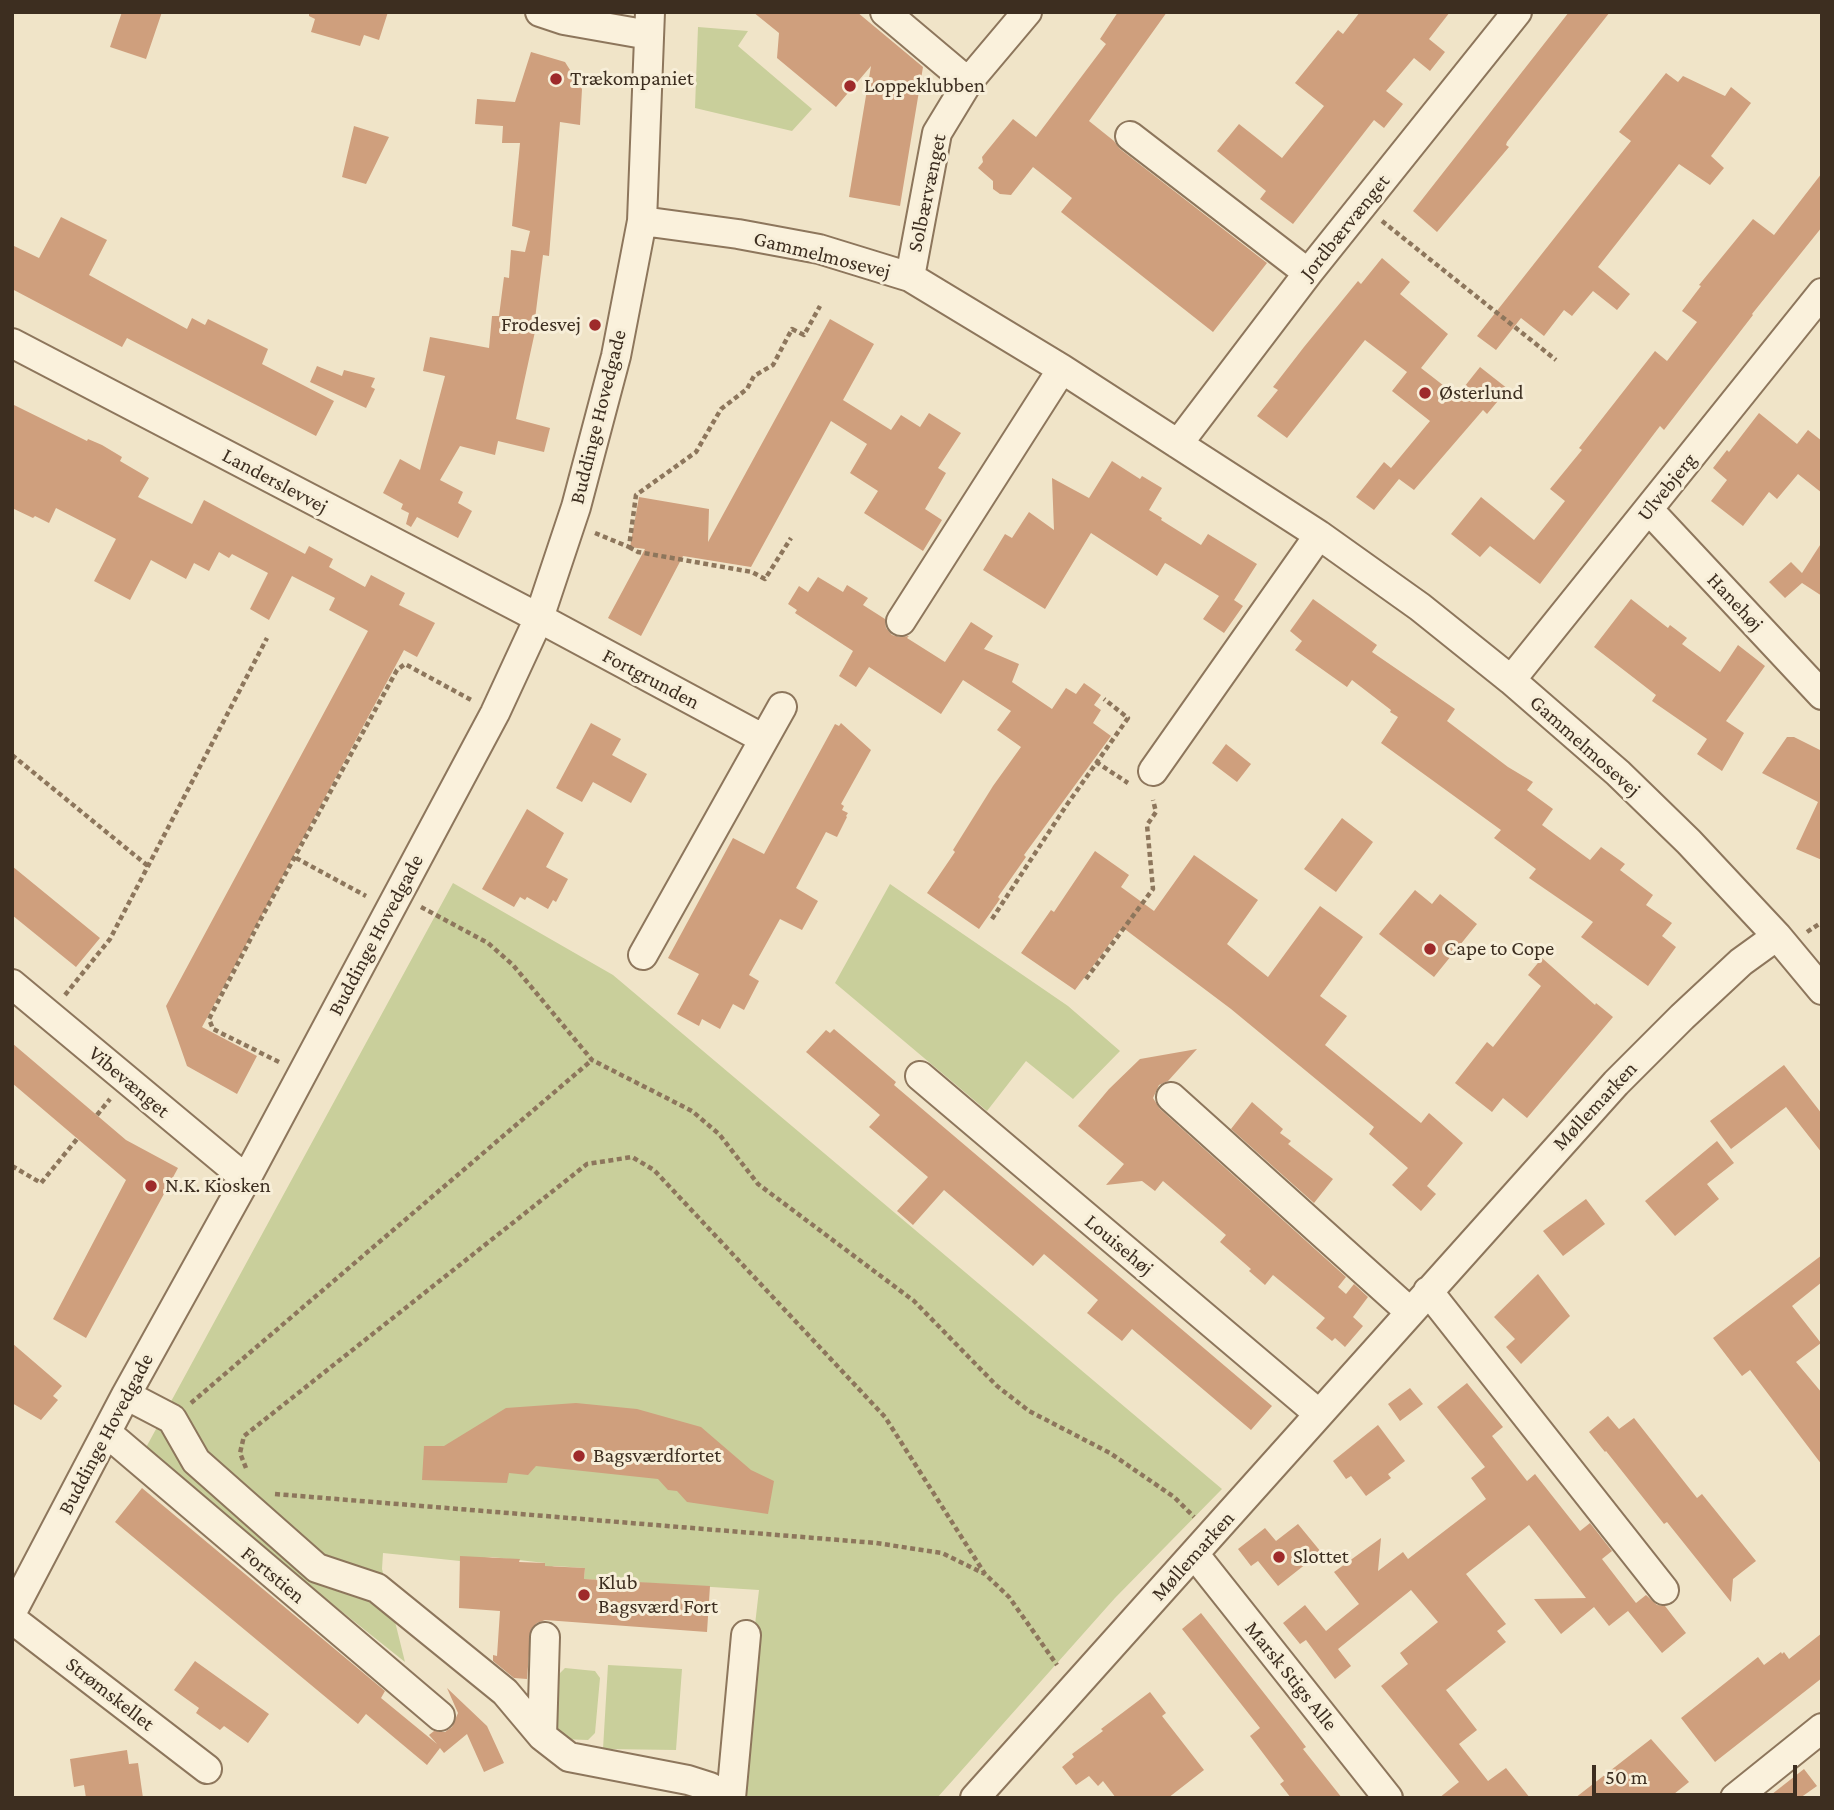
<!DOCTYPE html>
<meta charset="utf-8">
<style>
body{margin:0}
#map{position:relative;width:1834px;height:1810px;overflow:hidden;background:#f0e4c8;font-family:"Crimson Pro",serif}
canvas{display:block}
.frame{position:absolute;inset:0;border:14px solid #3d2e20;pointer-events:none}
.scale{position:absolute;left:1592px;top:1765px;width:205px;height:32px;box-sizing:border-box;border:4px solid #3d2e20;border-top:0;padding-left:9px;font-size:21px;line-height:24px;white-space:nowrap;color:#3d2e20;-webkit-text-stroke:5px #f7eed8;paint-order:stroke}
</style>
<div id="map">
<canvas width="1834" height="1810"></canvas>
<div class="frame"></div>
<div class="scale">50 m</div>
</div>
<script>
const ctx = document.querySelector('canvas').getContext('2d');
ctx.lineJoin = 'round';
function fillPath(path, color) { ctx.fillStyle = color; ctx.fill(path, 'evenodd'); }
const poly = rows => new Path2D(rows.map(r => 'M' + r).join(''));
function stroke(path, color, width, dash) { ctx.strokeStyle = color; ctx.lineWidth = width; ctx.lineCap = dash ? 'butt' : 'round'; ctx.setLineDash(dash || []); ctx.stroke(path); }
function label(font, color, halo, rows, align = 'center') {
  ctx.font = font + ' "Crimson Pro",serif'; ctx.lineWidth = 6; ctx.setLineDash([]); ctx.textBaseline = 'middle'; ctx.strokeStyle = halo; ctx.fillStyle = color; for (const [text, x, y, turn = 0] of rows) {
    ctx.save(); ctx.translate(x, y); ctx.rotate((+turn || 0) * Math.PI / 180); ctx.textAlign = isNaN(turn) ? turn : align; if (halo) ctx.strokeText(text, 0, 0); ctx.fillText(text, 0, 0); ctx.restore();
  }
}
fillPath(poly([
 [698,27,748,31,738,46,812,109,792,131,695,108],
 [453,883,613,975,1222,1489,1115,1598,937,1798,735,1798,759,1590,584,1579,585,1568,554,1566,545,1570,545,1563,492,1557,460,1561,383,1553,382,1569,405,1662,143,1453],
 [890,884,1068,1006,1120,1051,1073,1099,1026,1061,987,1111,835,983],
 [608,1665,682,1669,676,1750,603,1749],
 [565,1668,595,1671,600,1678,595,1733,588,1740,560,1739,555,1730,559,1674]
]), '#c9cf9b');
fillPath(poly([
 [122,12,162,12,146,59,110,47],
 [309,12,388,12,379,40,364,35,360,46,311,32,315,19,309,16],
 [753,12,857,12,923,67,900,206,849,197,871,66,836,107,777,58,779,33],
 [1118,12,1167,12,1089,121,1114,141,1120,149,1267,263,1213,332,1061,212,1072,198,1033,167,1011,195,1000,194,993,189,993,181,978,168,983,162,982,157,1013,119,1036,137,1106,44,1100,39],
 [1360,12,1450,12,1429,39,1445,52,1430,71,1414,58,1386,91,1403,104,1384,128,1374,120,1293,224,1260,199,1266,191,1217,151,1239,124,1282,158,1324,106,1295,83,1338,30,1343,34],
 [1569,12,1610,12,1507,142,1506,145,1509,147,1437,232,1413,211],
 [531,52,565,62,582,89,580,125,560,122,549,256,543,255,534,327,536,327,516,419,550,428,544,452,498,441,495,455,460,446,440,480,463,492,458,503,472,511,458,538,417,517,411,527,406,524,409,513,401,509,403,504,383,493,400,459,420,470,445,376,423,371,430,337,489,348,492,316,499,316,504,277,509,278,511,250,525,252,530,231,512,226,520,143,502,143,503,126,475,124,477,99,515,102],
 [1666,73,1678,82,1683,76,1725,96,1731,87,1751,103,1711,156,1724,168,1710,185,1679,164,1598,267,1630,294,1617,310,1593,291,1572,316,1564,310,1544,336,1521,318,1496,350,1477,336,1631,141,1619,132],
 [354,126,389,137,366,184,342,177],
 [1822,173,1822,227,1752,314,1753,315,1664,430,1660,426,1540,584,1490,546,1480,557,1451,534,1481,497,1534,540,1565,501,1550,489,1582,450,1579,448,1655,351,1667,361,1697,322,1682,311,1701,286,1699,285,1753,219,1774,235],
 [61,217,107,240,89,275,187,329,192,318,205,325,208,319,268,349,262,364,334,401,316,436,127,338,122,347,12,289,12,245,39,258],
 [1382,258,1410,282,1400,294,1448,334,1421,368,1457,396,1480,367,1508,389,1487,414,1483,410,1414,490,1399,479,1374,510,1356,497,1384,462,1391,468,1430,421,1392,391,1407,372,1365,340,1287,438,1257,416,1278,390,1273,387,1304,347,1358,281,1361,284],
 [830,319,874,344,843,400,891,430,901,415,920,427,929,413,961,433,938,468,946,473,925,509,942,520,923,551,864,513,878,491,850,473,867,444,831,421,751,567,683,556,641,636,608,618,645,549,630,547,639,497,709,509,708,542],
 [317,366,342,376,344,370,375,378,371,387,375,389,366,408,310,382],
 [12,404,87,441,88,439,102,445,122,457,120,461,149,478,138,497,192,524,204,500,305,554,309,546,333,559,329,567,365,587,371,575,405,593,399,605,435,623,417,657,404,650,202,1027,257,1056,237,1094,187,1066,166,1006,368,631,329,610,335,598,292,576,269,620,250,609,268,573,232,554,229,558,219,552,209,571,194,563,186,579,151,560,130,600,94,581,116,539,56,508,49,523,35,516,33,518,12,508],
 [1759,413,1797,444,1808,430,1822,441,1822,493,1798,474,1777,499,1769,492,1743,526,1711,501,1727,480,1713,468,1727,450,1729,452],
 [1112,461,1140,479,1142,476,1162,488,1149,510,1162,518,1161,520,1201,545,1208,534,1257,564,1234,600,1243,606,1224,633,1203,619,1219,596,1167,564,1165,563,1157,576,1091,533,1045,609,983,570,1005,534,1012,538,1029,512,1054,530,1052,478,1089,498],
 [1822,542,1822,596,1802,583,1785,598,1769,582,1791,562,1802,573],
 [818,577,843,592,847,585,868,598,863,605,885,619,886,628,892,635,900,637,909,636,907,638,945,662,971,622,993,636,984,649,1019,664,1012,682,1052,709,1066,688,1076,694,1084,683,1101,695,1094,705,1101,710,1093,723,1111,736,1024,855,1026,857,998,897,1000,899,979,929,927,893,955,852,953,850,993,786,1021,747,997,730,1011,711,963,680,941,714,869,667,856,687,839,676,853,651,795,613,797,610,788,604,799,586,808,592],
 [1313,599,1377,645,1372,652,1455,709,1447,721,1508,767,1533,782,1527,790,1553,809,1542,825,1590,860,1601,847,1625,864,1620,870,1653,895,1646,905,1672,923,1662,936,1676,947,1648,986,1581,937,1593,922,1529,878,1536,869,1494,838,1501,830,1381,743,1398,717,1390,712,1391,710,1352,680,1347,687,1295,650,1302,641,1290,631],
 [1631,599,1668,628,1670,625,1687,638,1682,644,1720,672,1738,645,1765,666,1726,721,1744,733,1722,771,1697,754,1707,739,1652,701,1656,695,1594,647],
 [591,723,621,739,612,755,647,774,631,803,593,782,582,802,556,788],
 [841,723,871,750,841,804,844,806,842,810,848,813,846,816,847,817,837,837,826,832,796,888,818,901,802,930,780,919,749,975,759,981,744,1010,733,1004,720,1029,702,1019,699,1026,677,1014,699,974,668,958,733,838,764,854,835,724,839,726],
 [1787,737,1794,737,1822,751,1822,860,1796,849,1818,802,1762,773],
 [1226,744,1251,764,1237,782,1212,763],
 [527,809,564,833,546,867,568,879,556,902,553,900,548,909,527,897,525,900,520,897,514,907,482,889],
 [1342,818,1373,842,1336,892,1304,869],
 [1095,851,1129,875,1121,887,1154,911,1194,855,1258,900,1227,944,1268,977,1320,906,1363,937,1320,996,1347,1016,1325,1045,1421,1123,1429,1113,1463,1143,1427,1186,1436,1194,1421,1211,1392,1185,1408,1168,1369,1134,1374,1127,1231,1009,1122,927,1075,990,1021,953,1051,910,1054,912],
 [12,866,100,938,76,967,12,915],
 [1415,890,1432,904,1440,894,1477,924,1434,977,1379,934],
 [1542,958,1595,1005,1596,1003,1613,1017,1527,1118,1503,1098,1492,1112,1455,1083,1487,1042,1493,1047,1541,986,1528,975],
 [834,1029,896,1082,894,1085,1272,1406,1251,1430,1132,1329,1122,1341,1087,1313,1098,1300,1044,1254,1033,1266,944,1190,913,1225,897,1211,928,1177,869,1127,880,1115,806,1052,826,1030,830,1033],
 [12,1043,126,1140,178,1168,86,1338,53,1319,126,1180,12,1083],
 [1197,1049,1168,1081,1159,1085,1153,1098,1160,1109,1346,1277,1338,1287,1346,1294,1354,1284,1368,1297,1353,1317,1363,1326,1345,1347,1335,1338,1332,1341,1316,1328,1325,1318,1273,1275,1265,1285,1249,1271,1251,1269,1220,1242,1226,1235,1163,1181,1155,1191,1142,1181,1106,1185,1124,1164,1078,1126,1109,1089,1140,1059],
 [1784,1065,1822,1114,1822,1153,1786,1107,1731,1149,1710,1121],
 [1252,1102,1283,1129,1280,1133,1291,1141,1288,1144,1333,1179,1314,1203,1231,1129],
 [1717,1141,1734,1163,1707,1184,1719,1199,1675,1236,1645,1201],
 [1586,1199,1605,1224,1563,1256,1543,1231],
 [1822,1255,1822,1282,1792,1306,1821,1343,1796,1362,1822,1393,1822,1465,1750,1370,1742,1376,1713,1338],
 [1538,1274,1570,1316,1521,1364,1506,1347,1515,1339,1494,1317],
 [12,1343,62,1386,53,1396,58,1400,41,1420,12,1403],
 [1467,1383,1503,1427,1492,1436,1527,1481,1535,1474,1580,1531,1590,1523,1612,1551,1602,1559,1636,1603,1646,1595,1657,1605,1665,1606,1686,1633,1662,1653,1628,1611,1609,1626,1594,1607,1561,1634,1534,1599,1586,1598,1529,1525,1466,1574,1506,1624,1497,1631,1506,1642,1446,1690,1477,1730,1459,1744,1488,1781,1506,1768,1530,1798,1439,1798,1459,1782,1381,1686,1408,1664,1400,1653,1438,1622,1411,1590,1338,1649,1351,1666,1335,1679,1306,1640,1300,1644,1283,1623,1305,1605,1326,1631,1359,1604,1334,1572,1381,1538,1378,1571,1403,1552,1408,1559,1486,1499,1471,1478,1485,1467,1437,1407],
 [1410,1388,1423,1404,1400,1421,1388,1404],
 [576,1403,637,1409,701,1427,751,1470,774,1481,768,1514,687,1502,677,1491,668,1490,658,1479,536,1466,528,1475,509,1473,507,1483,422,1480,424,1446,444,1446,506,1408],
 [1608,1416,1619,1429,1634,1418,1697,1498,1702,1494,1756,1561,1733,1579,1731,1602,1667,1522,1664,1524,1606,1451,1605,1452,1589,1432],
 [1378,1425,1405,1461,1388,1474,1391,1478,1366,1496,1351,1476,1346,1479,1333,1461],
 [142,1488,385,1691,381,1698,437,1744,429,1735,434,1731,445,1732,452,1727,458,1713,447,1688,487,1726,504,1763,484,1772,467,1734,444,1753,440,1748,427,1765,366,1714,358,1724,115,1522],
 [1298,1524,1321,1552,1278,1586,1258,1561,1251,1566,1238,1549,1265,1528,1276,1541],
 [460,1556,520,1559,519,1562,545,1563,545,1566,585,1568,584,1579,710,1586,707,1632,545,1620,537,1623,531,1629,527,1679,514,1678,493,1661,493,1655,497,1656,500,1611,459,1608],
 [1201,1613,1293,1730,1306,1747,1303,1749,1342,1798,1291,1798,1280,1784,1284,1781,1250,1736,1260,1728,1182,1629],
 [1822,1633,1822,1678,1715,1762,1681,1718,1758,1657,1764,1665,1781,1652,1782,1654,1784,1652,1789,1659],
 [195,1661,269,1714,248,1743,224,1726,220,1730,196,1713,199,1708,174,1690],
 [1150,1692,1166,1713,1162,1716,1204,1770,1168,1798,1116,1798,1103,1781,1098,1786,1089,1776,1076,1785,1062,1767,1074,1757,1072,1754,1103,1731,1101,1729],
 [1651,1739,1689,1782,1669,1798,1575,1798],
 [127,1750,129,1764,138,1763,143,1798,86,1798,84,1785,74,1787,70,1759],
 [1804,1769,1817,1786,1800,1798,1767,1798]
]), '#cf9f7d');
const minor = poly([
 [540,12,564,20,649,35],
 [885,12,968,82],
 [1130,136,1308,273],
 [642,221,738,234,819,249,910,277,1062,369,1319,535,1420,607,1511,680,1618,773,1689,842,1777,936,1822,990],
 [910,277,937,133,968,82,1027,12],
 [12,343,539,618,764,739],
 [1178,444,1308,273,1517,12],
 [1649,510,1822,695],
 [901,621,1062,369],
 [1511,680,1822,293],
 [1153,771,1319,535],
 [643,955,782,707],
 [12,984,246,1179],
 [920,1076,1319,1414],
 [1171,1097,1409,1311],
 [1428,1291,1664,1590],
 [126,1395,172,1419,196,1461,317,1568,377,1588,505,1692,542,1736,569,1757,688,1780,710,1787,727,1798],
 [107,1433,440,1716],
 [1195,1555,1388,1798],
 [12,1612,126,1395,246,1179,495,713,539,618,576,507,616,356,642,221,650,12],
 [12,1619,207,1769],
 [542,1736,545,1637],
 [731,1798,746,1635],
 [975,1798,1616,1083,1682,1017,1741,962,1777,936],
 [1735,1798,1822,1728]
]);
stroke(minor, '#8d765c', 32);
stroke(poly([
 [1382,221,1556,360],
 [595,533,629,547,636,495,696,452,721,409,747,389,754,376,773,365,792,329,804,335,820,306],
 [629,547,638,552,752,572,765,579,791,538],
 [12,755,148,866],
 [1096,762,1128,783],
 [296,858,366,896],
 [421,907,488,943,513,965,592,1060,692,1111,719,1134,758,1184,914,1301,997,1386,1029,1411,1110,1453,1174,1497,1194,1517],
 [992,919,1066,806,1128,718,1104,699],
 [1807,932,1822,922],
 [1086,979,1153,889,1147,825,1156,812,1153,800],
 [65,995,110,939,267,638],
 [279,1062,213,1029,209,1019,263,915,397,670,405,664,473,701],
 [97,1115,110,1099],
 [12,1166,41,1183,77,1139],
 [191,1403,592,1060],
 [246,1468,240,1453,244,1436,587,1164,632,1157,654,1170,885,1417,985,1574,1009,1597,1057,1665],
 [275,1494,876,1543,942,1553,985,1574]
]), '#8d765c', 4.5, [5, 3.5]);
stroke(minor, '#faf1dc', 28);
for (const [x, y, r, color] of [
 [556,79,7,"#9e2a2b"],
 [850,86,7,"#9e2a2b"],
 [595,325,7,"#9e2a2b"],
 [1425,393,7,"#9e2a2b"],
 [1430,949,7,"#9e2a2b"],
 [151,1186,7,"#9e2a2b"],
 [579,1456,7,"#9e2a2b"],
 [1279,1557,7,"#9e2a2b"],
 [584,1595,7,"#9e2a2b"]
]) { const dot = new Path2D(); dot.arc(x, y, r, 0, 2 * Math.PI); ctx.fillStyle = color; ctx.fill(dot); stroke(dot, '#f7eed8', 2.5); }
label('21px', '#3d2e20', '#f7eed8', [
 ["Trækompaniet",570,79],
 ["Loppeklubben",864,86],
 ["Frodesvej",581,325,"right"],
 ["Østerlund",1439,393],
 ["Cape to Cope",1444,949],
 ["N.K. Kiosken",165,1186],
 ["Bagsværdfortet",593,1456],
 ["Slottet",1293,1557],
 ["Klub",598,1583],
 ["Bagsværd Fort",598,1607]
], 'left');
label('21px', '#3d2e20', '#f7eed8', [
 ["Solbærvænget",927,193,-78],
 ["Jordbærvænget",1345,227,-51],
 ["Gammelmosevej",822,255,14],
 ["Buddinge Hovedgade",598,417,-76],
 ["Landerslevvej",275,481,28],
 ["Ulvebjerg",1667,487,-51],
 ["Hanehøj",1735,602,47],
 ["Fortgrunden",651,679,28],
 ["Gammelmosevej",1585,746,42],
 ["Buddinge Hovedgade",376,935,-62],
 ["Vibevænget",129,1082,40],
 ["Møllemarken",1595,1106,-47],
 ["Louisehøj",1119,1245,40],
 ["Buddinge Hovedgade",106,1434,-62],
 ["Møllemarken",1193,1556,-48],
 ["Fortstien",273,1575,40],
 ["Marsk Stigs Alle",1291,1676,51],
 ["Strømskellet",110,1694,38]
]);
</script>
